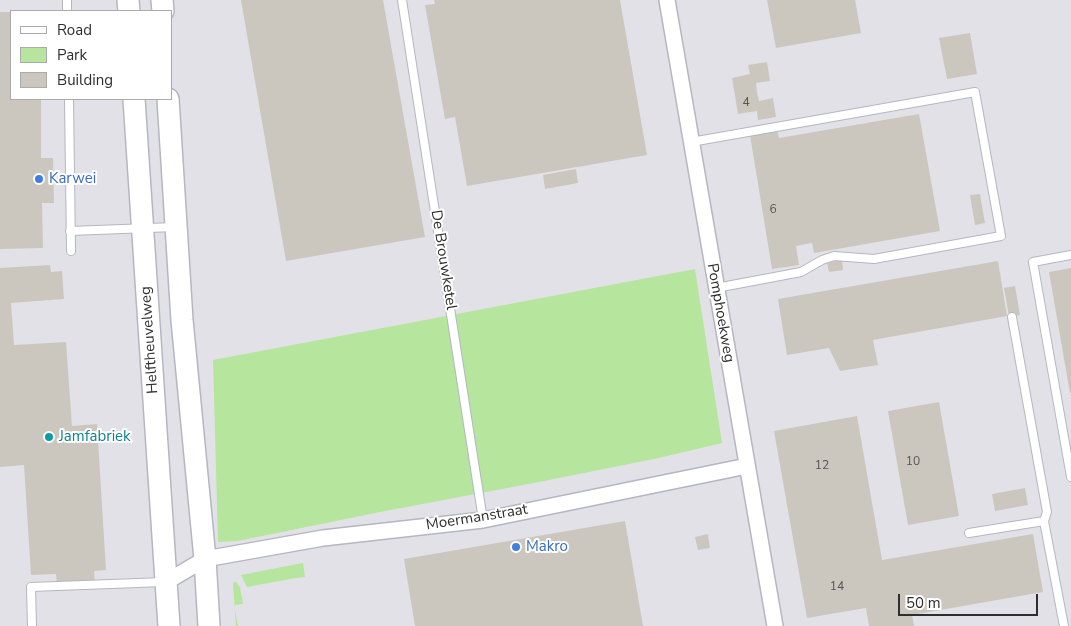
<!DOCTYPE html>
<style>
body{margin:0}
#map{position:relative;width:1071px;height:626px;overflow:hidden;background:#efe9e1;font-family:"Nunito Sans",sans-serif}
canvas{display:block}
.legend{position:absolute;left:10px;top:10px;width:162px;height:90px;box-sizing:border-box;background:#fff;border:1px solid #ababab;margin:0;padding:6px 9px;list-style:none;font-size:15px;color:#2e2e2e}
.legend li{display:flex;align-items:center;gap:10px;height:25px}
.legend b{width:25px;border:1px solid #ababab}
.scale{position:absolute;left:898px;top:594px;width:140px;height:22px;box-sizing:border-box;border:2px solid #2e2e2e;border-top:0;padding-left:6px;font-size:15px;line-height:18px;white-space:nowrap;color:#2e2e2e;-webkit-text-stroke:4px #fff;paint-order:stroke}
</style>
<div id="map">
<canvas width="1071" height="626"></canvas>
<ul class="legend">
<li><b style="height:6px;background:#fff"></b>Road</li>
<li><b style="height:14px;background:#b6e59e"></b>Park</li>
<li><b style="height:14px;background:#cbc7bf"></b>Building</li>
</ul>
<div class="scale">50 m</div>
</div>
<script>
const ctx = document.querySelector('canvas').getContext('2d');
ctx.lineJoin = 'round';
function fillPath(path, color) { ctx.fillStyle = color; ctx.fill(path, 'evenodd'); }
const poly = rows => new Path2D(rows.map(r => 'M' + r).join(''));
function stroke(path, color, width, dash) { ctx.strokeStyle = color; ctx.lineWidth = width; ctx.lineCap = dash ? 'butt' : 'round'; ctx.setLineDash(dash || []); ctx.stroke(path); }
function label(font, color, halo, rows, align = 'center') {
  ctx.font = font + ' "Nunito Sans",sans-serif'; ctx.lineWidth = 4; ctx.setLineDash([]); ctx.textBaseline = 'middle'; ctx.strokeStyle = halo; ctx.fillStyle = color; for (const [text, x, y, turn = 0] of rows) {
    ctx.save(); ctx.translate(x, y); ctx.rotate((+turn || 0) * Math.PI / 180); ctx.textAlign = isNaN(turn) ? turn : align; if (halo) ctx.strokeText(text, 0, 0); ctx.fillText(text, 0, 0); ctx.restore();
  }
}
fillPath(poly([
 [0,0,1071,0,1071,626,0,626],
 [11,11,171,11,171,99,11,99]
]), '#e3e1e8');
fillPath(poly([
 [695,269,722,443,659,458,539,482,380,512,238,541,218,542,213,360],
 [303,563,305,577,296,578,247,587,241,575],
 [235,581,240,587,243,604,234,605,238,626,236,626,233,584]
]), '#b6e59e');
fillPath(poly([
 [241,0,383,0,425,237,286,261],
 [434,0,620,0,647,155,467,186,455,117,445,119,425,5,435,4],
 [767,0,855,0,861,33,776,48],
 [0,12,11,12,11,99,41,99,41,158,53,158,54,203,42,203,43,248,0,249],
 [970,33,977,74,947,79,939,38],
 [767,62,770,81,756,83,757,92,759,101,773,98,776,117,758,120,757,111,738,114,732,78,750,74,748,65],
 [919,114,940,231,814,253,812,243,796,246,799,265,772,269,750,135,777,130,779,138],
 [576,169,578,183,545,189,543,175],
 [980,194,985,223,975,225,970,195],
 [842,260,843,270,829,272,827,263],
 [998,261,1007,316,873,340,878,365,840,371,829,348,787,355,778,299],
 [50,265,51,272,62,271,64,299,11,303,14,345,66,342,72,426,97,424,106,570,94,571,95,582,57,584,56,574,31,575,24,465,0,467,0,268],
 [1071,268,1071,393,1070,393,1049,272],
 [1015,286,1020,315,1009,317,1004,288],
 [939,402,959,516,908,525,888,411],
 [857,416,882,560,1033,534,1043,592,912,615,914,626,869,626,866,608,807,618,774,431],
 [1025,488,1028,505,995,511,992,494],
 [625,521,643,626,415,626,404,559],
 [708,534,710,548,698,550,695,537]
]), '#cbc7bf');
const lane = poly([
 [67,0,67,11],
 [402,0,483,520],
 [69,99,71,251],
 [691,142,975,92,1001,236,874,259,834,256,822,260,801,272,716,288],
 [70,231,175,227],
 [1071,255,1033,262,1071,477],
 [1012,317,1047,512,1044,521,1064,626],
 [969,533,1044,521],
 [32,626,31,587,164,582]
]);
const street = poly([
 [667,0,775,626],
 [166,582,205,559,323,538,483,520,747,466]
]);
const secondary = poly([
 [128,0,129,11],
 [162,0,163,11],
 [134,99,169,626],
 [168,99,182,320,205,559,209,626]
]);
stroke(lane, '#b4b7c1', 10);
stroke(street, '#b4b7c1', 18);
stroke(secondary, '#b4b7c1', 24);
stroke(lane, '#fff', 8);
stroke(street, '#fff', 15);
stroke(secondary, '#fff', 21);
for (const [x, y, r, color] of [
 [39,179,5,"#3f7fe0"],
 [49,437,5,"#0f9aa8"],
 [516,547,5,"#3f7fe0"]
]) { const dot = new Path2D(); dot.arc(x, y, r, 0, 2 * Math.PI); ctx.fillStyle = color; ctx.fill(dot); stroke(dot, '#fff', 2); }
label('12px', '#555452', null, [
 ["4",746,103],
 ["6",773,210],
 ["10",913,462],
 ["12",822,466],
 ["14",837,587]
]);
label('15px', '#366cbe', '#fff', [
 ["Karwei",49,179],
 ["Makro",526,547]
], 'left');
label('15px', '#2e2e2e', '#fff', [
 ["De Brouwketel",443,260,81],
 ["Pomphoekweg",720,313,80],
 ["Helftheuvelweg",150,340,-94],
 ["Moermanstraat",477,518,-9]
]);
label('15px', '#0d838f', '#fff', [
 ["Jamfabriek",59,437]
], 'left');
</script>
